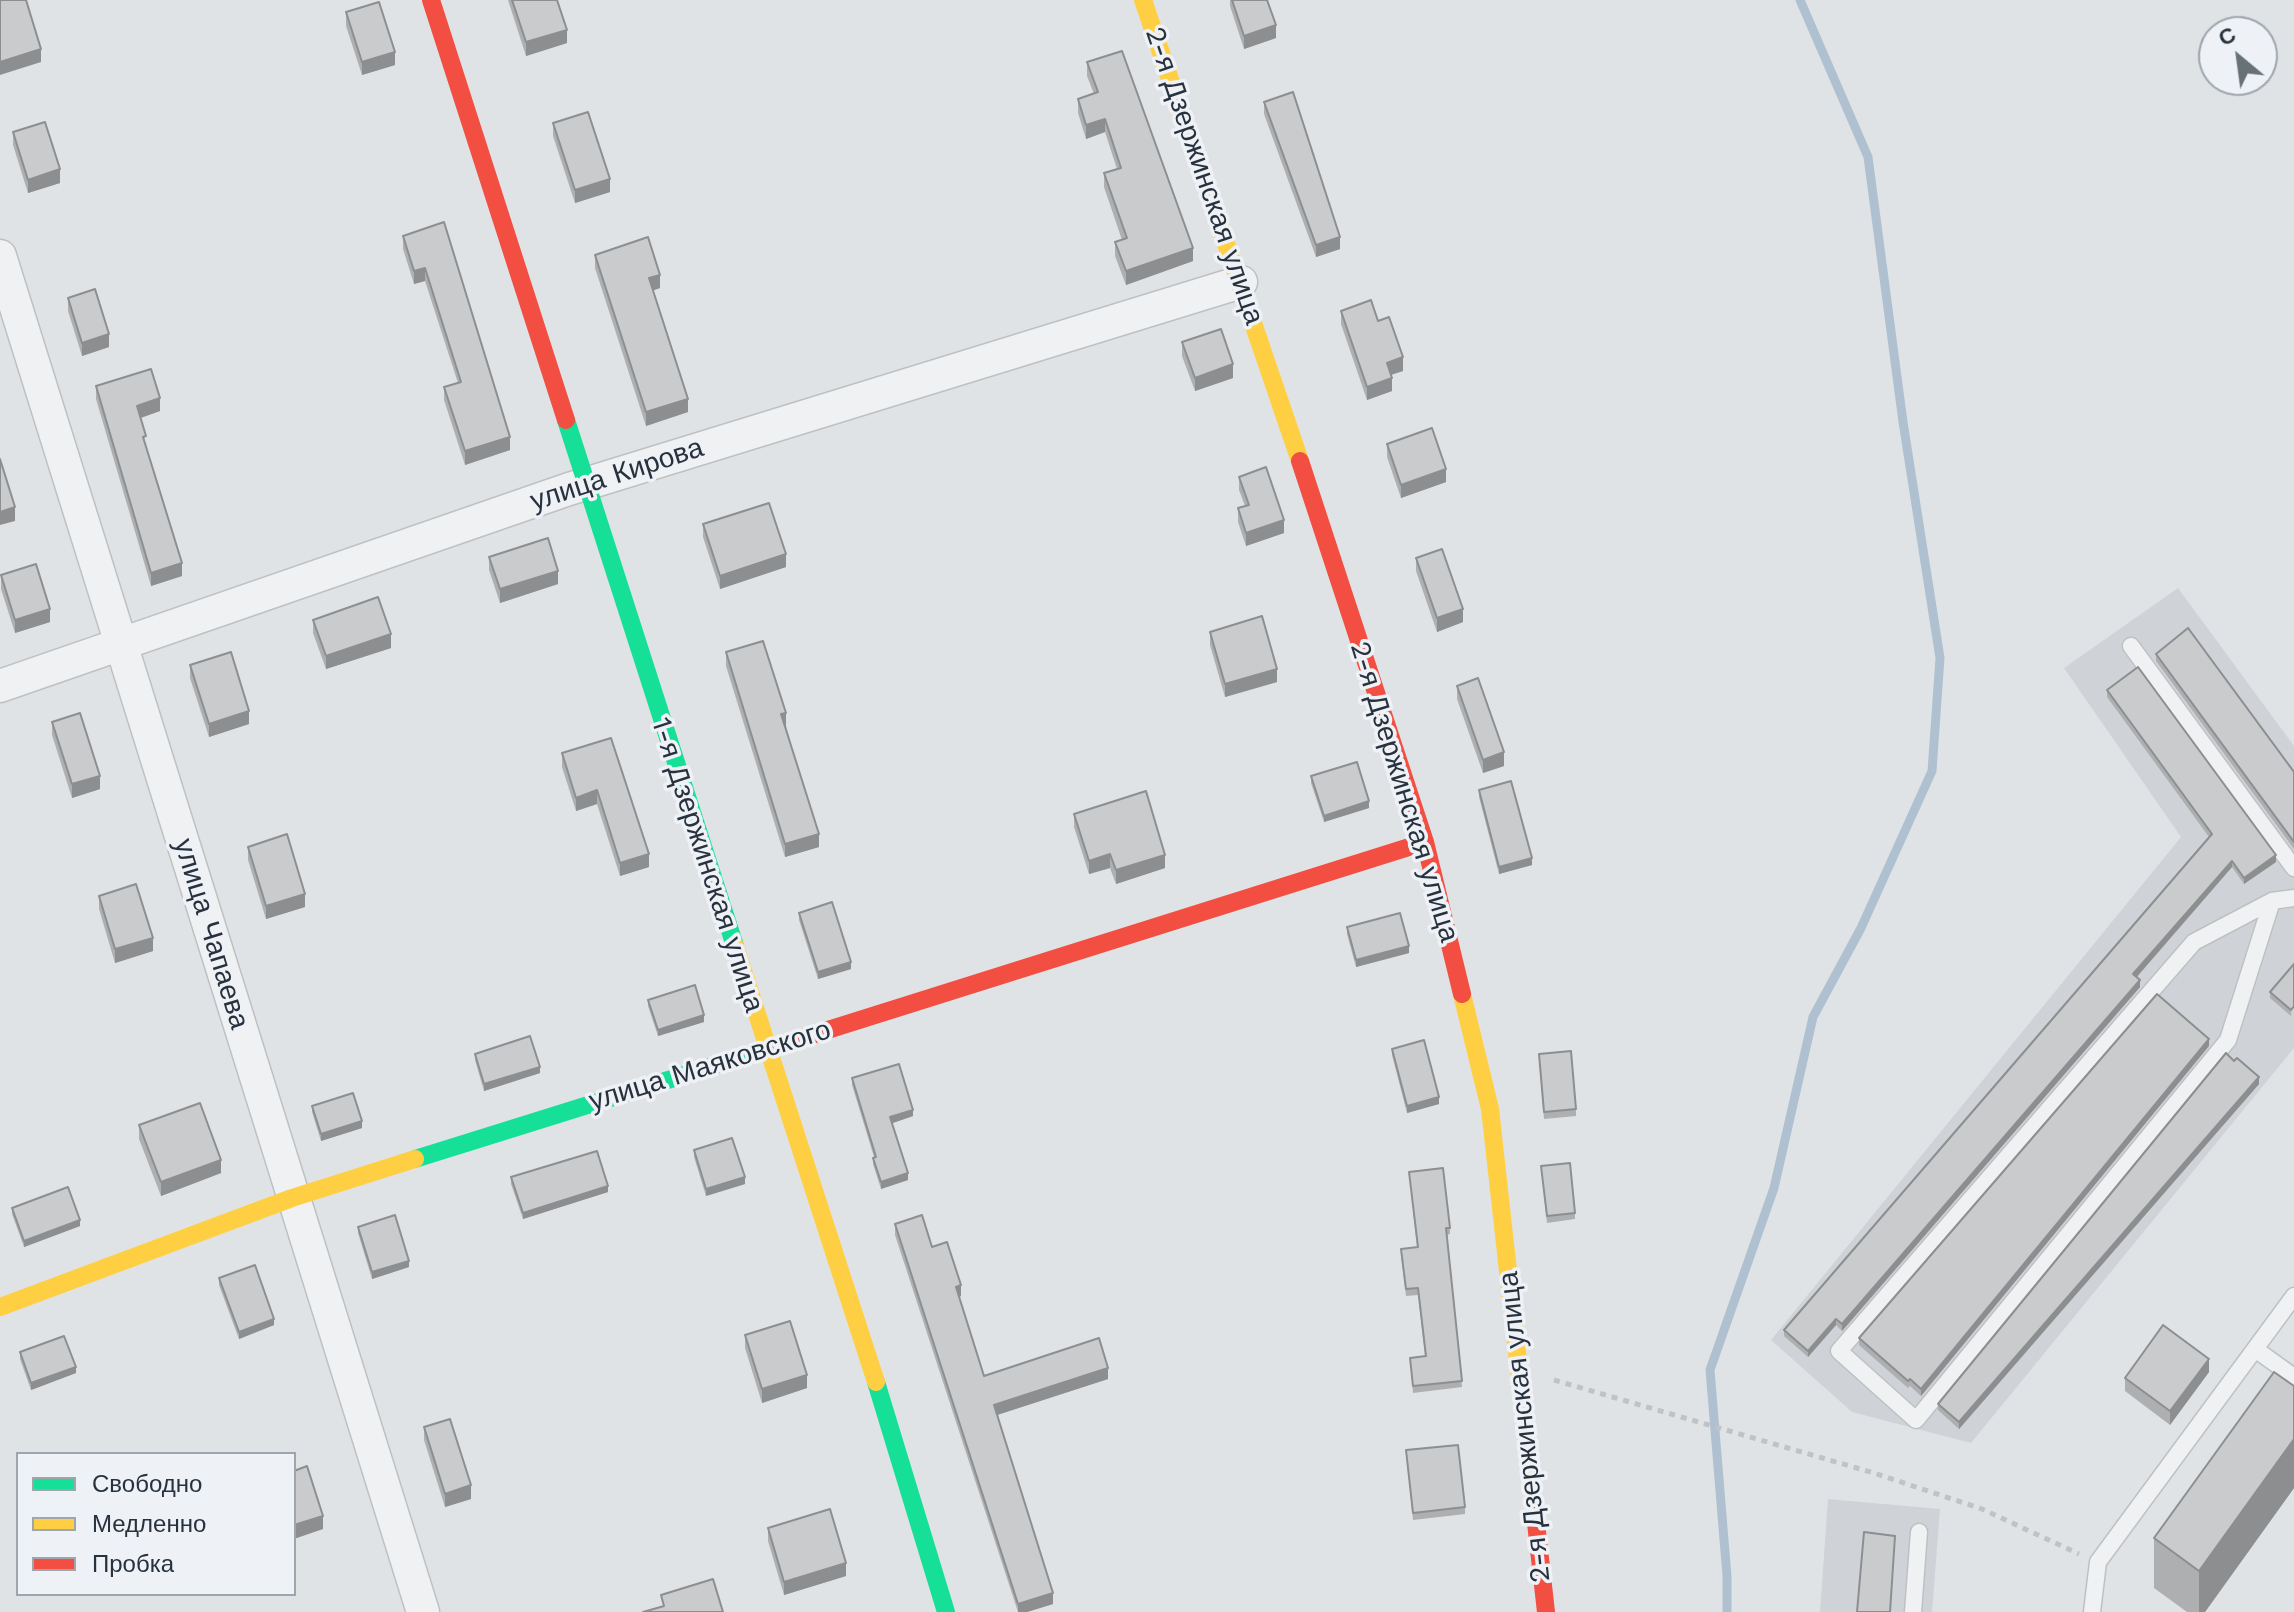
<!DOCTYPE html>
<meta charset="utf-8">
<style>
body{margin:0}
#map{position:relative;width:2294px;height:1612px;overflow:hidden;background:#e0e3e5;font-family:"Work Sans",sans-serif}
canvas{display:block}
.legend{position:absolute;left:16px;top:1452px;width:280px;height:144px;box-sizing:border-box;background:#eef1f5;border:2px solid #9fa5ac;margin:0;padding:10px 14px;list-style:none;font-size:24px;color:#28323e}
.legend li{display:flex;align-items:center;gap:16px;height:40px}
.legend b{width:40px;border:2px solid #9fa5ac}
.north{position:absolute;left:2198px;top:16px;width:80px;height:80px;box-sizing:border-box;background:#eef1f5;border:2px solid #9fa5ac;border-radius:50%;rotate:331deg;font-size:22px;font-weight:700;line-height:32px;text-align:center;color:#28323e}
.north::after{content:'';display:block;margin:auto;width:28px;height:36px;background:#687078;clip-path:polygon(50% 0,100% 100%,50% 72%,0 100%)}
</style>
<div id="map">
<canvas width="2294" height="1612"></canvas>
<ul class="legend">
<li><b style="height:10px;background:#16e098"></b>Свободно</li>
<li><b style="height:10px;background:#ffcf43"></b>Медленно</li>
<li><b style="height:10px;background:#f24e42"></b>Пробка</li>
</ul>
<div class="north">С</div>
</div>
<script>
const ctx = document.querySelector('canvas').getContext('2d');
ctx.lineJoin = 'round';
function fillPath(path, color) { ctx.fillStyle = color; ctx.fill(path, 'evenodd'); }
const poly = rows => new Path2D(rows.map(r => 'M' + r).join(''));
function stroke(path, color, width, dash) { ctx.strokeStyle = color; ctx.lineWidth = width; ctx.lineCap = dash ? 'butt' : 'round'; ctx.setLineDash(dash || []); ctx.stroke(path); }
function label(font, color, halo, rows, align = 'center') {
  ctx.font = font + ' "Work Sans",sans-serif'; ctx.lineWidth = 7; ctx.setLineDash([]); ctx.textBaseline = 'middle'; ctx.strokeStyle = halo; ctx.fillStyle = color; for (const [text, x, y, turn = 0] of rows) {
    ctx.save(); ctx.translate(x, y); ctx.rotate((+turn || 0) * Math.PI / 180); ctx.textAlign = isNaN(turn) ? turn : align; if (halo) ctx.strokeText(text, 0, 0); ctx.fillText(text, 0, 0); ctx.restore();
  }
}
fillPath(poly([
 [2178,588,2294,746,2294,1048,1971,1443,1852,1412,1771,1340,2181,837,2064,668],
 [1828,1499,1940,1509,1932,1612,1820,1612]
]), '#cfd3d8');
stroke(poly([
 [1727,1612,1727,1576,1710,1370,1774,1188,1813,1017,1861,928,1932,771,1940,658,1903,422,1868,157,1800,0]
]), '#afc1d0', 9);
const lane = poly([
 [2131,646,2294,868],
 [2272,901,2228,1040,1916,1420,1839,1351,2194,942,2272,901,2294,898],
 [2255,1349,2294,1377],
 [1913,1612,1919,1532],
 [2092,1612,2098,1562,2294,1296]
]);
const street = poly([
 [0,256,423,1612],
 [0,686,569,489,1241,282]
]);
stroke(lane, '#bec1c3', 19);
stroke(street, '#bec1c3', 35);
stroke(poly([
 [1554,1380,1874,1473,1982,1509,2079,1554]
]), '#bfc2c6', 5, [6, 6]);
stroke(lane, '#f0f1f2', 16);
stroke(street, '#f0f1f2', 32);
stroke(poly([
 [566,420,735,946],
 [415,1159,780,1045],
 [876,1382,946,1612]
]), '#16e098', 18);
stroke(poly([
 [1143,0,1300,461],
 [735,946,876,1382],
 [1462,994,1490,1109,1534,1505],
 [0,1307,292,1198,415,1159]
]), '#ffcf43', 18);
stroke(poly([
 [431,0,566,420],
 [1300,461,1425,842,1462,994],
 [780,1045,1425,842],
 [1534,1505,1546,1612]
]), '#f24e42', 18);
fillPath(poly([
 [508,0,557,0,567,43,526,56],
 [1230,0,1267,0,1276,38,1244,49,1230,6],
 [346,12,395,65,362,75,346,26],
 [1087,62,1193,261,1126,285,1115,256,1115,242,1122,240,1104,187,1104,173,1117,169,1105,132,1086,139,1078,113,1078,99,1094,94,1087,76],
 [1264,102,1340,249,1316,257,1264,114],
 [553,123,610,192,575,203,553,136],
 [13,132,60,183,28,193,13,145],
 [444,222,510,450,465,465,444,400,444,387,458,383,425,281,414,284,403,249,403,236],
 [595,255,660,288,653,290,688,412,646,426,595,268],
 [68,298,109,347,82,356,68,311],
 [1341,311,1378,321,1403,371,1391,375,1392,391,1367,400,1341,324],
 [1182,342,1233,378,1195,391,1182,356],
 [96,386,160,411,141,418,146,448,182,576,151,586,96,399],
 [1387,444,1446,482,1401,498,1387,457],
 [1239,477,1284,533,1246,546,1238,522,1238,508,1245,506,1239,490],
 [703,524,786,567,720,589,703,537],
 [489,557,558,584,500,603,489,570],
 [1416,558,1463,622,1437,632,1416,571],
 [1,575,50,622,15,633,1,589],
 [313,620,391,648,326,669,313,633],
 [1210,632,1277,682,1225,697,1210,645],
 [726,652,786,726,819,847,785,857,726,666],
 [2156,654,2294,772,2294,849,2156,661],
 [190,665,249,724,209,737,190,678],
 [1457,686,1504,766,1483,773,1457,699],
 [2107,690,2276,862,2244,884,2232,867,2137,977,2140,987,1842,1331,1836,1325,1808,1357,1784,1336,1784,1330,2209,837,2107,697],
 [52,722,100,789,72,798,52,735],
 [611,738,649,867,620,876,597,804,576,811,562,767,562,753],
 [1311,776,1369,808,1324,822,1311,783],
 [1479,790,1532,865,1499,874,1479,797],
 [1074,814,1165,868,1116,884,1110,868,1089,874,1074,827],
 [248,847,305,907,266,919,248,860],
 [99,896,153,951,115,963,99,909],
 [799,913,851,969,818,979,799,920],
 [1347,927,1409,953,1356,967,1347,934],
 [2294,964,2291,1016,2270,998,2270,992],
 [648,1000,704,1022,658,1036,648,1006],
 [2209,1046,1921,1396,1910,1386,1908,1388,1859,1345,1859,1338],
 [1392,1049,1439,1104,1407,1113,1392,1055],
 [475,1054,540,1073,484,1091,475,1060],
 [1539,1061,1576,1109,1576,1116,1544,1119],
 [2234,1061,2259,1084,1959,1429,1938,1410,1938,1404],
 [852,1078,913,1116,892,1123,908,1180,881,1189,873,1164,873,1158,874,1157,852,1085],
 [312,1106,362,1128,321,1141,312,1112],
 [139,1125,221,1173,161,1196,139,1139],
 [694,1150,745,1184,706,1196,694,1157],
 [1541,1166,1575,1213,1575,1219,1547,1223],
 [1409,1172,1450,1228,1450,1234,1447,1235,1462,1387,1413,1393,1410,1358,1425,1356,1418,1295,1406,1296,1401,1255,1401,1249,1417,1247],
 [511,1177,608,1192,523,1219,511,1184],
 [12,1208,80,1226,24,1247,12,1214],
 [895,1224,932,1247,961,1296,959,1297,984,1376,1108,1379,997,1415,1053,1604,1027,1612,1018,1612,895,1235],
 [358,1227,409,1267,372,1279,358,1233],
 [219,1278,274,1325,239,1339,219,1285],
 [745,1335,807,1388,762,1403,745,1348],
 [20,1352,76,1373,31,1390,20,1359],
 [2209,1372,2170,1425,2125,1391,2125,1378],
 [424,1427,471,1499,445,1507,424,1440],
 [1406,1450,1465,1507,1465,1514,1413,1520],
 [2294,1488,2205,1612,2187,1612,2154,1588,2154,1538],
 [768,1528,846,1576,784,1595,768,1541]
]), '#adafb0');
fillPath(poly([
 [1276,25,1276,38,1244,49,1244,36],
 [567,30,567,43,526,56,526,42],
 [41,49,41,62,0,75,0,62],
 [395,52,395,65,362,75,362,62],
 [1105,119,1105,132,1086,139,1086,125],
 [60,169,60,183,28,193,28,180],
 [610,179,610,192,575,203,575,190],
 [1340,237,1340,249,1316,257,1316,245],
 [1193,248,1193,261,1126,285,1126,271],
 [425,268,425,281,414,284,414,271],
 [660,275,660,288,649,292,649,278],
 [109,334,109,347,82,356,82,343],
 [1403,357,1403,371,1387,376,1387,363],
 [1233,364,1233,378,1195,391,1195,378],
 [1392,378,1392,391,1367,400,1367,387],
 [160,398,160,411,137,419,137,406],
 [688,399,688,412,646,426,646,412],
 [510,437,510,450,465,465,465,451],
 [1446,469,1446,482,1401,498,1401,485],
 [15,507,15,521,0,525,0,512],
 [1284,520,1284,533,1246,546,1246,533],
 [786,554,786,567,720,589,720,576],
 [182,563,182,576,151,586,151,573],
 [558,571,558,584,500,603,500,589],
 [50,609,50,622,15,633,15,620],
 [1463,609,1463,622,1437,632,1437,618],
 [391,634,391,648,326,669,326,656],
 [1277,669,1277,682,1225,697,1225,684],
 [249,711,249,724,209,737,209,724],
 [786,713,786,726,781,727,781,714],
 [1504,752,1504,766,1483,773,1483,760],
 [100,776,100,789,72,798,72,784],
 [597,790,597,804,576,811,576,798],
 [1369,801,1369,808,1324,822,1324,816],
 [819,834,819,847,785,857,785,844],
 [649,854,649,867,620,876,620,863],
 [1110,854,1110,868,1089,874,1089,861],
 [1165,855,1165,868,1116,884,1116,870],
 [2276,855,2276,862,2244,884,2244,878],
 [1532,858,1532,865,1499,874,1499,867],
 [2232,861,2232,867,2133,981,2133,974],
 [305,894,305,907,266,919,266,906],
 [153,938,153,951,115,963,115,949],
 [1409,946,1409,953,1356,967,1356,960],
 [851,962,851,969,818,979,818,972],
 [2140,980,2140,987,1842,1331,1842,1324],
 [704,1015,704,1022,658,1036,658,1030],
 [2209,1039,2209,1046,1921,1396,1921,1389],
 [540,1067,540,1073,484,1091,484,1084],
 [2259,1077,2259,1084,1959,1429,1959,1422],
 [1439,1097,1439,1104,1407,1113,1407,1106],
 [913,1110,913,1116,890,1124,890,1117],
 [362,1121,362,1128,321,1141,321,1134],
 [221,1160,221,1173,161,1196,161,1182],
 [908,1173,908,1180,881,1189,881,1182],
 [745,1177,745,1184,706,1196,706,1189],
 [608,1186,608,1192,523,1219,523,1213],
 [80,1220,80,1226,24,1247,24,1241],
 [409,1261,409,1267,372,1279,372,1272],
 [961,1285,961,1296,956,1298,956,1287],
 [274,1319,274,1325,239,1339,239,1332],
 [1836,1319,1836,1325,1808,1357,1808,1351],
 [2209,1359,2209,1372,2170,1425,2170,1411],
 [76,1367,76,1373,31,1390,31,1383],
 [1108,1368,1108,1379,994,1416,994,1405],
 [807,1375,807,1388,762,1403,762,1389],
 [2294,1439,2294,1488,2205,1612,2199,1612,2199,1571],
 [471,1485,471,1499,445,1507,445,1494],
 [323,1516,323,1529,294,1539,294,1525],
 [846,1563,846,1576,784,1595,784,1582],
 [1053,1593,1053,1604,1027,1612,1018,1612,1018,1604]
]), '#8d8e90');
const building = poly([
 [0,0,26,0,41,49,0,62,0,0],
 [512,0,557,0,567,30,526,42,512,0],
 [1232,0,1267,0,1276,25,1244,36,1232,0],
 [379,2,395,52,362,62,346,12,379,2],
 [1122,51,1193,248,1126,271,1115,242,1127,238,1104,173,1121,168,1105,119,1086,125,1078,99,1098,92,1087,62,1122,51],
 [1293,92,1340,237,1316,245,1264,102,1293,92],
 [588,112,610,179,575,190,553,123,588,112],
 [45,122,60,169,28,180,13,132,45,122],
 [444,222,510,437,465,451,444,387,461,382,425,268,414,271,403,236,444,222],
 [648,237,660,275,649,278,688,399,646,412,595,255,648,237],
 [95,289,109,334,82,343,68,298,95,289],
 [1371,300,1378,321,1389,317,1403,357,1387,363,1392,378,1367,387,1341,311,1371,300],
 [1221,329,1233,364,1195,378,1182,342,1221,329],
 [151,369,160,398,137,406,146,436,143,437,182,563,151,573,96,386,151,369],
 [1432,428,1446,469,1401,485,1387,444,1432,428],
 [0,459,15,507,0,512,0,459],
 [1266,467,1284,520,1246,533,1238,508,1249,505,1239,477,1266,467],
 [769,503,786,554,720,576,703,524,769,503],
 [548,538,558,571,500,589,489,557,548,538],
 [1442,549,1463,609,1437,618,1416,558,1442,549],
 [36,564,50,609,15,620,1,575,36,564],
 [378,597,391,634,326,656,313,620,378,597],
 [1262,616,1277,669,1225,684,1210,632,1262,616],
 [2188,628,2294,772,2294,842,2156,654,2188,628],
 [763,641,786,713,781,714,819,834,785,844,726,652,763,641],
 [231,652,249,711,209,724,190,665,231,652],
 [2138,667,2276,855,2244,878,2232,861,2133,974,2140,980,1842,1324,1836,1319,1808,1351,1784,1330,2212,834,2107,690,2138,667],
 [1478,678,1504,752,1483,760,1457,686,1478,678],
 [80,713,100,776,72,784,52,722,80,713],
 [611,738,649,854,620,863,597,790,576,798,562,753,611,738],
 [1357,762,1369,801,1324,816,1311,776,1357,762],
 [1511,781,1532,858,1499,867,1479,790,1511,781],
 [1146,791,1165,855,1116,870,1110,854,1089,861,1074,814,1146,791],
 [287,834,305,894,266,906,248,847,287,834],
 [136,884,153,938,115,949,99,896,136,884],
 [832,902,851,962,818,972,799,913,832,902],
 [1400,913,1409,946,1356,960,1347,927,1400,913],
 [2294,964,2294,1006,2291,1010,2270,992,2294,964],
 [695,985,704,1015,658,1030,648,1000,695,985],
 [2157,994,2209,1039,1921,1389,1910,1379,1908,1381,1859,1338,2157,994],
 [530,1036,540,1067,484,1084,475,1054,530,1036],
 [1424,1040,1439,1097,1407,1106,1392,1049,1424,1040],
 [1571,1051,1576,1109,1544,1112,1539,1054,1571,1051],
 [2226,1053,2234,1061,2237,1058,2259,1077,1959,1422,1938,1404,2226,1053],
 [899,1064,913,1110,890,1117,908,1173,881,1182,873,1158,876,1157,852,1078,899,1064],
 [353,1093,362,1121,321,1134,312,1106,353,1093],
 [200,1103,221,1160,161,1182,139,1125,200,1103],
 [732,1138,745,1177,706,1189,694,1150,732,1138],
 [597,1151,608,1186,523,1213,511,1177,597,1151],
 [1570,1163,1575,1213,1547,1216,1541,1166,1570,1163],
 [1443,1168,1450,1228,1446,1228,1462,1381,1413,1386,1410,1358,1426,1356,1418,1288,1406,1289,1401,1249,1418,1247,1409,1172,1443,1168],
 [68,1187,80,1220,24,1241,12,1208,68,1187],
 [395,1215,409,1261,372,1272,358,1227,395,1215],
 [922,1215,932,1247,947,1242,961,1285,956,1287,984,1376,1099,1338,1108,1368,994,1405,1053,1593,1018,1604,895,1224,922,1215],
 [255,1265,274,1319,239,1332,219,1278,255,1265],
 [790,1321,807,1375,762,1389,745,1335,790,1321],
 [2163,1325,2209,1359,2170,1411,2125,1378,2163,1325],
 [64,1336,76,1367,31,1383,20,1352,64,1336],
 [2274,1372,2294,1386,2294,1439,2199,1571,2154,1538,2274,1372],
 [450,1419,471,1485,445,1494,424,1427,450,1419],
 [1458,1445,1465,1507,1413,1513,1406,1450,1458,1445],
 [307,1466,323,1516,294,1525,294,1471,307,1466],
 [830,1509,846,1563,784,1582,768,1528,830,1509],
 [1864,1532,1895,1536,1890,1612,1857,1612,1864,1532],
 [713,1579,723,1612,643,1612,664,1606,661,1595,713,1579]
]);
fillPath(building, '#c9cbcd');
stroke(building, '#8d8e90', 2);
label('28px', '#28323e', '#eef1f5', [
 ["2-я Дзержинская улица",1204,176,71],
 ["улица Кирова",617,475,-18],
 ["2-я Дзержинская улица",1404,792,73],
 ["1-я Дзержинская улица",707,865,72],
 ["улица Чапаева",211,934,73],
 ["улица Маяковского",710,1066,-17],
 ["2-я Дзержинская улица",1525,1427,-96]
]);
</script>
